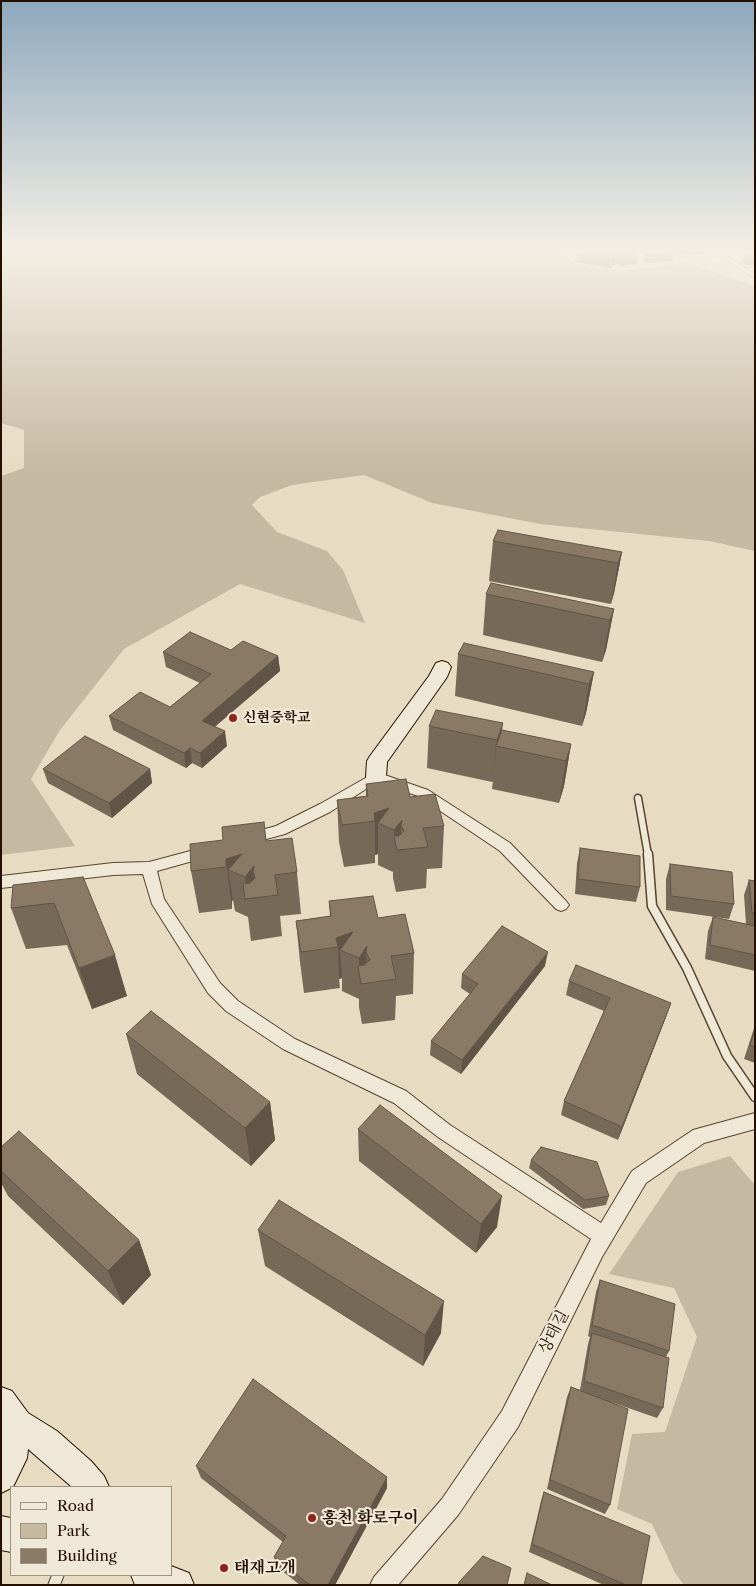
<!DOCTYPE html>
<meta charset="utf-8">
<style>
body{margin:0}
#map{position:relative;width:756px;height:1586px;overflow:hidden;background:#e7dcc2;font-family:"Libre Caslon Text",serif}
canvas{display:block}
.frame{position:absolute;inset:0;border:2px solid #251000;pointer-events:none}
.legend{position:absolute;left:10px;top:1486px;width:162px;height:90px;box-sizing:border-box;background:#efe8d7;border:1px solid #9e9281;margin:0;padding:6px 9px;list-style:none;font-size:15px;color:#251000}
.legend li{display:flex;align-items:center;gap:10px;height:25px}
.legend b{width:25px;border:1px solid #9e9281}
</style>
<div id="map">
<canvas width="756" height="1586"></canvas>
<div class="frame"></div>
<ul class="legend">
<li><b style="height:6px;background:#efe8d7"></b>Road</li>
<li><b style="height:14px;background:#c6b9a1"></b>Park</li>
<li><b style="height:14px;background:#8a7a65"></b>Building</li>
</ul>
</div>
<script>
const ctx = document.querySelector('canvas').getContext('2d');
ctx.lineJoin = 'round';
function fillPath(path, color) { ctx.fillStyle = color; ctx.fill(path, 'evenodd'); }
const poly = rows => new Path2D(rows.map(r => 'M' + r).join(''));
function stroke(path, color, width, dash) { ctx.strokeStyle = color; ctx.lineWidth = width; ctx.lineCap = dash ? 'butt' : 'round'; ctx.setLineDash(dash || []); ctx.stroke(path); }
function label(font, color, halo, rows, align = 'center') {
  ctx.font = font + ' "Libre Caslon Text","Noto Serif KR",serif'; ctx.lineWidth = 4.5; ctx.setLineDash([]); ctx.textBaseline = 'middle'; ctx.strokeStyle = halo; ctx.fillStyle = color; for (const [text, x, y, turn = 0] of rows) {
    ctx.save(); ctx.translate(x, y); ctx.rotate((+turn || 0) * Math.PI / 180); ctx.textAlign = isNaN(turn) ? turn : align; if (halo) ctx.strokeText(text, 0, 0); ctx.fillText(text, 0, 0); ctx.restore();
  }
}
fillPath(poly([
 [1,249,553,249,577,264,622,271,687,263,748,283,755,287,755,551,709,541,540,524,432,503,364,475,292,485,260,497,252,505,277,532,327,551,343,570,365,623,240,584,124,649,60,730,31,779,75,846,1,855,1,476,24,468,24,430,1,423],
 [730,1156,755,1185,755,1585,684,1585,675,1573,652,1524,617,1509,632,1434,665,1432,697,1337,674,1288,609,1274,678,1172]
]), '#c6b9a1');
const laneFar3 = poly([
 [714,254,727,258,755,276],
 [664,255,707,256,719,249],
 [609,256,653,255]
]);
const laneFar2 = poly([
 [638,798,648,855]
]);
const laneFar1 = poly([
 [648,854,652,906,687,968,727,1056,755,1097]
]);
const lane = poly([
 [54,1585,58,1575]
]);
const street = poly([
 [376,772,428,790,510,843,566,901,569,905,566,909,561,911,556,909,500,851,418,796,377,782,330,812,285,834,248,844,243,843,241,839,243,835,276,826,320,804,376,772],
 [209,846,214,847,216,851,214,855,157,871,164,899,220,983,238,1001,295,1039,406,1091,450,1125,601,1223,632,1171,693,1130,755,1113,755,1129,704,1143,646,1183,602,1257,518,1427,458,1515,398,1585,370,1585,374,1577,442,1499,502,1411,591,1239,438,1137,394,1103,283,1049,226,1011,208,993,152,904,143,874,113,875,1,888,1,876,113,863,149,862,209,846]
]);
const secondary = poly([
 [442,661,448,663,451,667,447,677,387,762,386,777,383,782,376,784,369,782,366,777,367,761,370,756,429,676,436,663,442,661],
 [1,1387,12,1391,28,1413,57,1431,91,1461,104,1476,109,1487,72,1487,28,1449,27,1458,13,1487,1,1493,1,1387],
 [1,1516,11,1518,11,1552,1,1550,1,1516],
 [171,1566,189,1573,194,1585,135,1585,131,1575,171,1575,171,1566]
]);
stroke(laneFar3, '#564330', 5);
stroke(laneFar2, '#564330', 9);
stroke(laneFar1, '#564330', 11);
stroke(lane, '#564330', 13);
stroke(street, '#564330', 2);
stroke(secondary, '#251000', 2);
stroke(laneFar3, '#efe8d7', 4);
stroke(laneFar2, '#efe8d7', 6);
stroke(laneFar1, '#efe8d7', 8);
stroke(lane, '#efe8d7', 11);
fillPath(street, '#efe8d7');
fillPath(secondary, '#efe8d7');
fillPath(poly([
 [625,249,649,249,648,252,655,251,655,249,678,249,677,253,673,253,672,261,648,263,643,260,644,253,624,250],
 [680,249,703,249,701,255,679,252],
 [614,253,638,256,637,264,620,266,615,262,615,264,611,268,575,262,576,254,614,256],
 [755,254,755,266,742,264,744,256],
 [493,541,622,552,614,593,611,604,489,581],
 [486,594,614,609,606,650,602,662,483,635],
 [231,650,278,656,280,671,215,727,227,746,202,768,192,763,186,768,113,730,109,716,170,707,200,683,166,667,163,652],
 [458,654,594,672,586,713,582,726,455,696],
 [429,726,571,744,564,786,559,803,492,789,493,781,492,782,427,768],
 [43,769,150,769,152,783,112,818,48,783],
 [366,784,410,797,444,826,442,868,427,869,426,888,396,892,393,878,393,872,378,865,378,854,375,855,375,863,344,867,339,842,337,800,366,796],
 [266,841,297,872,301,914,280,916,282,936,251,941,248,917,235,911,233,900,232,901,232,909,199,913,191,871],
 [580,849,640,887,636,902,575,894,577,863],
 [670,864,734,904,729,919,666,910,666,879],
 [83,877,127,996,92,1009,67,945,26,949,11,908],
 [749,880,755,881,755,971,705,959,708,931,713,917,746,924,744,895],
 [329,901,378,918,414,953,413,994,396,996,395,1020,362,1024,359,1007,359,999,342,991,342,978,339,979,340,988,304,993,300,962,296,921,330,916],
 [545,966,461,1074,430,1055,431,1041,470,994,461,988,462,974],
 [569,981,671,1003,666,1017,618,1140,561,1115,564,1101,604,1011,566,995],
 [755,1025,755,1063,744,1059],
 [126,1034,270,1102,275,1140,251,1166,137,1074],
 [358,1129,497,1227,476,1253,359,1161],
 [1,1147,139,1240,151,1275,123,1305,8,1196,1,1183],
 [531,1160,609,1196,606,1205,583,1209,529,1168],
 [258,1230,441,1333,423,1366,265,1266],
 [600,1280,669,1351,666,1357,663,1408,657,1418,611,1402,610,1505,605,1514,547,1489,567,1397,571,1387,580,1390,588,1344,590,1337,588,1336,596,1292],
 [196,1466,387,1488,335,1585,300,1585,277,1567,274,1557,283,1542,201,1478],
 [544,1492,641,1585,604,1585,529,1552,541,1501]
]), '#776957');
fillPath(poly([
 [673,253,672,261,648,263,649,256],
 [616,256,615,264,611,268,612,260],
 [638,256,637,264,620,266,622,258],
 [622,552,614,593,611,604,618,563],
 [614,609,606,650,602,662,610,620],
 [278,656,280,671,204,735,202,721],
 [594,672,586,713,582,726,589,684],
 [503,723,500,747,496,746,492,782,497,740],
 [225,731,227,746,202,768,200,753],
 [571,744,564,786,559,803,566,761],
 [190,748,192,763,186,768,184,753],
 [150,769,152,783,112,818,109,803],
 [389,808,378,823,378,854,375,855,375,821,374,813],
 [402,820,401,826,401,850,394,838,394,830],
 [242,854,228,870,233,900,232,901,232,909,226,859],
 [254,866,253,872,256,898,248,899,245,877],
 [353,932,340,950,342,978,339,979,338,947,336,938],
 [367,946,366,953,367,983,359,971,359,958],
 [548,952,545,966,461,1074,462,1060],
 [115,955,127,996,92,1009,79,968],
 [671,1003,666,1017,618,1140,622,1127],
 [270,1102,275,1140,251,1166,245,1128],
 [502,1196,497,1227,476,1253,481,1224],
 [139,1240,151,1275,123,1305,108,1271],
 [444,1301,441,1333,423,1366,425,1335],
 [387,1477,387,1488,335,1585,328,1585]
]), '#615547');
const building = poly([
 [668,249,673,253,649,256,644,252,668,249],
 [580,250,616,256,612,260,576,254,580,250],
 [614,253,634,253,638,256,622,258,614,253],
 [755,254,755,258,744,256,755,254],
 [498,530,622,552,618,563,493,541,498,530],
 [491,583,614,609,610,620,486,594,491,583],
 [190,632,231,650,243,641,278,656,202,721,225,731,200,753,190,748,184,753,109,716,140,692,170,707,211,674,163,652,190,632],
 [464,643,594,672,589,684,458,654,464,643],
 [436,710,503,723,497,740,429,726,436,710],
 [502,730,571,744,566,761,496,746,502,730],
 [85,736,150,769,109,803,43,769,85,736],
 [406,779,410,797,435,794,444,826,423,828,428,847,397,850,394,836,399,836,404,831,401,826,402,820,394,830,378,823,389,808,374,813,375,821,342,825,337,800,368,796,366,784,406,779],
 [264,822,266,841,292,838,297,872,275,875,278,895,245,899,243,884,250,883,255,878,253,872,254,866,245,877,228,870,242,854,226,859,226,867,191,871,190,844,223,840,222,827,264,822],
 [580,848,640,856,640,887,578,879,580,848],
 [670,864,732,872,734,904,671,896,670,864],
 [83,877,115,955,79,968,54,903,11,908,13,885,83,877],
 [749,880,755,881,755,913,752,913,749,880],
 [373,896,378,918,405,914,414,953,391,956,396,979,361,984,358,966,364,965,370,960,366,953,367,946,359,958,340,950,353,932,336,938,338,947,301,952,296,921,331,916,329,901,373,896],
 [713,917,755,926,755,955,710,945,713,917],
 [502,926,548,952,462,1060,431,1041,478,984,462,974,502,926],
 [576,965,671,1003,622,1127,564,1101,610,998,569,981,576,965],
 [151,1011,270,1102,245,1128,126,1034,151,1011],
 [755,1029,755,1047,750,1045,755,1029],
 [380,1105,502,1196,481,1224,358,1129,380,1105],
 [19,1131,139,1240,108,1271,1,1171,1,1147,19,1131],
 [541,1147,597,1162,609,1196,585,1200,531,1160,541,1147],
 [279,1200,444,1301,425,1335,258,1230,279,1200],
 [600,1280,675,1304,669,1351,592,1325,600,1280],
 [592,1333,669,1358,663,1408,584,1381,592,1333],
 [253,1379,387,1477,328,1585,310,1585,274,1557,286,1536,196,1466,253,1379],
 [571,1387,628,1409,610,1505,550,1480,571,1387],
 [544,1492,650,1536,641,1585,626,1585,532,1544,544,1492],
 [483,1556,511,1568,507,1585,458,1585,459,1582,483,1556],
 [527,1573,552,1585,524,1585,527,1573]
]);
fillPath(building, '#8a7a65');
stroke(building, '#615547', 1);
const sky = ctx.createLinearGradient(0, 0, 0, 471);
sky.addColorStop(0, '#8da8be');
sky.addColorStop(0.53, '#f4efe4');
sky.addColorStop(1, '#f4efe400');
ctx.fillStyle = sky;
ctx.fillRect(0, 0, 756, 471);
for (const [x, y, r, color] of [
 [233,718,5,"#8f2418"],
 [312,1518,5,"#8f2418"],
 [224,1568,5,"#8f2418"]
]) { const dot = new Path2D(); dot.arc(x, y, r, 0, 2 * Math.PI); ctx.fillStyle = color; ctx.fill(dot); stroke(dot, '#efe8d7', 2); }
label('bold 14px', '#251000', '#efe8d7', [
 ["신현중학교",243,718]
], 'left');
label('16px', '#251000', '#efe8d7', [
 ["상태길",554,1332,-63]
]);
label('bold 16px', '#251000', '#efe8d7', [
 ["홍천 화로구이",322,1518],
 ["태재고개",234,1568]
], 'left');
</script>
